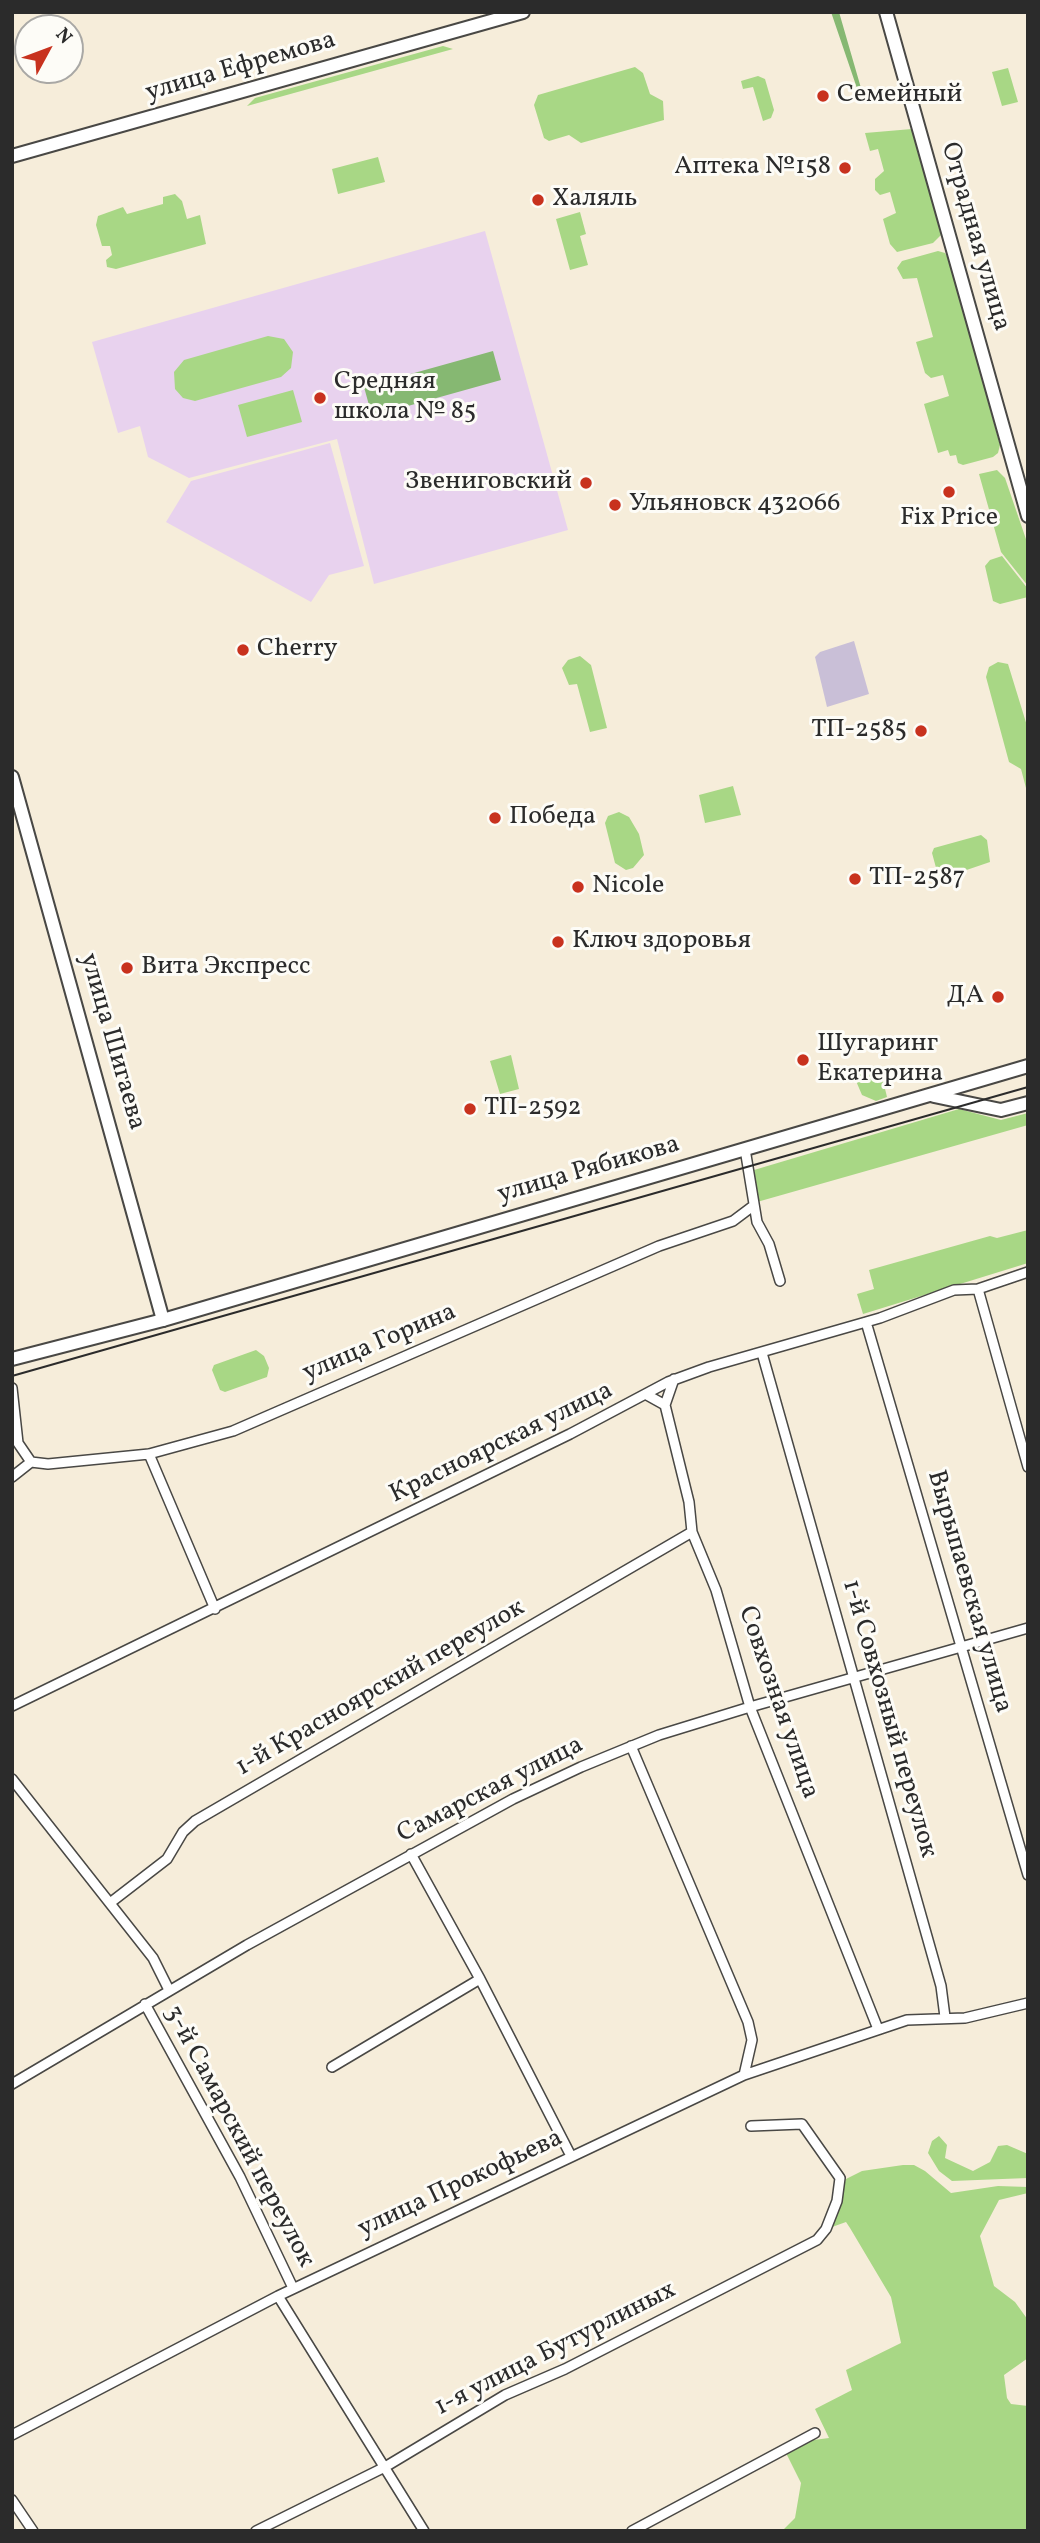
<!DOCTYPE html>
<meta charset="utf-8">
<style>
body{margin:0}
#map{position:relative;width:1040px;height:2543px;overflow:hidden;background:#f6edda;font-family:Vollkorn,serif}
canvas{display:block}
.frame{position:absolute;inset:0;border:14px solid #2b2b2b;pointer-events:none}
.north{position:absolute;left:14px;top:14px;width:70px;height:70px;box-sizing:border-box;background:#fdfcf7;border:2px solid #a9a8a5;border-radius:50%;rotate:49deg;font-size:19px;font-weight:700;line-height:28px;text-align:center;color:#2b2b2b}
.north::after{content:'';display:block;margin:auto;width:24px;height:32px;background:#c8321e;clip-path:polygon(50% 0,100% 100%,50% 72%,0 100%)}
</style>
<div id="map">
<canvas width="1040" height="2543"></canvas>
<div class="frame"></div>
<div class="north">N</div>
</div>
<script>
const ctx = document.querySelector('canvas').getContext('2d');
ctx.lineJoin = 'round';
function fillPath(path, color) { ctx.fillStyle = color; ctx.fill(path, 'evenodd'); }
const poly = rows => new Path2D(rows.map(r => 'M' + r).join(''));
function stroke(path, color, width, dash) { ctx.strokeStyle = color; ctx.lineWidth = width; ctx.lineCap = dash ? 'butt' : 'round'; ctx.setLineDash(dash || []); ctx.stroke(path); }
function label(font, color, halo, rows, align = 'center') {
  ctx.font = font + ' Vollkorn,serif'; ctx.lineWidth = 6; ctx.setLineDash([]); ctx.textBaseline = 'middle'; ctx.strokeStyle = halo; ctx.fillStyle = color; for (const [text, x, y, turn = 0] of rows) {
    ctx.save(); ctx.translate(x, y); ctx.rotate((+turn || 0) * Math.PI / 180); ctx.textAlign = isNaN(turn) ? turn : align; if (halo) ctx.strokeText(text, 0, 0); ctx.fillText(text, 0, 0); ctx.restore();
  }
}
fillPath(poly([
 [485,231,568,530,374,584,337,439,189,478,148,457,140,426,118,433,92,342],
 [330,443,364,566,329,575,311,602,166,522,191,481]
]), '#e8d2ee');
fillPath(poly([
 [854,641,869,694,827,707,815,657,820,652]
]), '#c9bfd7');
fillPath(poly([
 [443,46,453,49,247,106,255,98],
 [635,67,643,73,650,94,663,101,664,120,581,143,569,135,549,141,544,138,534,105,538,95],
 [1008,68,1018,102,1002,106,992,72],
 [758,76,765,79,774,110,771,118,763,121,753,87,743,89,741,81],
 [912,129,941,235,933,243,897,252,890,244,883,219,896,213,890,192,880,195,875,190,875,179,884,171,878,149,870,151,865,133],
 [378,157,385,182,338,194,332,169],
 [175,194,182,201,187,219,200,215,206,244,116,269,107,267,106,260,112,255,110,246,102,246,96,225,98,216,123,207,127,214,163,204,163,197],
 [580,212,586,234,580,236,588,265,570,270,556,219],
 [938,251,945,253,949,260,1000,445,998,453,993,457,963,465,958,463,956,455,950,456,948,450,938,453,924,404,949,396,943,375,931,378,925,373,916,342,933,337,917,278,903,279,897,268,902,261],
 [268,336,284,339,293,352,291,368,281,377,195,401,183,398,175,389,174,372,184,360],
 [293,390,302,422,247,437,238,405],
 [997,470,1005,478,1028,545,1028,586,1001,552,979,474],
 [1002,556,1028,589,1028,597,1000,604,993,601,985,566,990,560],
 [580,656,591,665,607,728,590,732,577,684,569,685,562,668,568,660],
 [998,662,1008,664,1028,729,1026,788,1021,769,1009,762,986,677,989,667],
 [733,786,741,815,705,823,699,795],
 [619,812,629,817,639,834,644,855,633,868,626,870,615,863,605,823,608,816],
 [981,835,987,840,990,862,946,877,938,875,932,853,934,848],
 [511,1055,519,1089,500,1094,490,1061],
 [880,1068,887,1097,876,1101,862,1095,853,1074],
 [959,1109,1001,1120,1028,1113,1028,1125,757,1202,754,1170],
 [1028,1230,1028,1263,863,1314,857,1294,874,1289,869,1270,990,1236,997,1238],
 [256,1350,264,1356,269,1368,267,1377,225,1392,220,1390,212,1370,214,1365],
 [939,2136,947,2145,945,2158,973,2171,990,2162,998,2146,1007,2145,1028,2154,1028,2178,952,2181,939,2171,928,2153,932,2141],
 [903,2165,914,2165,925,2171,951,2193,998,2186,1028,2187,1028,2193,999,2200,980,2236,994,2286,1015,2302,1028,2320,1028,2358,1004,2375,1007,2398,1011,2404,1028,2406,1028,2531,782,2531,795,2518,801,2483,786,2453,806,2441,829,2438,815,2409,852,2390,846,2370,901,2343,891,2297,850,2228,846,2222,832,2227,846,2179,862,2171]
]), '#a8d785');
fillPath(poly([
 [831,12,839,12,863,95,861,100],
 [493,351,501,380,372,416,364,387]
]), '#86b872');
const minor = poly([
 [745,1149,757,1222,769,1244,780,1281],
 [978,1289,1028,1467],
 [866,1322,1028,1875],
 [762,1353,941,1986,945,2017],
 [12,1388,18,1443,31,1462],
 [647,1395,665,1405,689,1502,692,1532,716,1590,750,1707,878,2029],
 [665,1405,674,1379],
 [149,1454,215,1609],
 [12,1477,31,1462,48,1464,149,1454,233,1431,659,1246,733,1221,753,1206],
 [12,1706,570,1434,668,1382,709,1367,880,1318,954,1290,978,1289,1028,1272],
 [631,1746,748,2022,752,2040,744,2075],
 [12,1779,153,1958,169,1990],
 [411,1854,480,1979,571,2156],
 [110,1903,167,1859,183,1832,195,1821,692,1532],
 [145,2004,240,2177,293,2288],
 [332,2067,480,1979],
 [12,2084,247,1945,513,1799,581,1767,659,1735,750,1707,1028,1628],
 [278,2296,424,2531],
 [12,2435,278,2296,744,2075,907,2020,965,2018,1028,2003],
 [12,2500,33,2531],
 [256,2531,385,2467,505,2395,565,2369,817,2240,826,2229,837,2201,840,2178,802,2124,751,2126],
 [632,2531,815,2433]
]);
const tertiary = poly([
 [886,12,1028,516],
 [12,156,523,12],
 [12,777,163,1320]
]);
const secondary = poly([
 [934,1096,1001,1110,1028,1103],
 [12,1359,163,1320,1028,1066]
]);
stroke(minor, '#494845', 12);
stroke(tertiary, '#494845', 16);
stroke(secondary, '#494845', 16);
stroke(minor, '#fff', 9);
stroke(tertiary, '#fff', 12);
stroke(secondary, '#fff', 12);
stroke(poly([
 [12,1376,1028,1087]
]), '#2b2b2b', 2);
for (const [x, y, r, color] of [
 [823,96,7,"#c8321e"],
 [845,168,7,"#c8321e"],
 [538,200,7,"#c8321e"],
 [320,398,7,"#c8321e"],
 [586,483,7,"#c8321e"],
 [949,492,7,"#c8321e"],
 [615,505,7,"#c8321e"],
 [243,650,7,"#c8321e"],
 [921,731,7,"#c8321e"],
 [495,818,7,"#c8321e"],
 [855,879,7,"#c8321e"],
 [578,887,7,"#c8321e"],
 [558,942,7,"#c8321e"],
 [127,968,7,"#c8321e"],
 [998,997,7,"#c8321e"],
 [803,1060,7,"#c8321e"],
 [470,1109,7,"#c8321e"]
]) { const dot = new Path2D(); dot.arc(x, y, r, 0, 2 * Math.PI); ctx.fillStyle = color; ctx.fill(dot); stroke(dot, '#fdfcf7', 2.5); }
label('26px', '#2b2b2b', '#fdfcf7', [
 ["улица Ефремова",241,68,-16],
 ["Отрадная улица",974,237,74],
 ["улица Шигаева",111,1042,74],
 ["улица Рябикова",589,1171,-16],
 ["улица Горина",380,1344,-23],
 ["Красноярская улица",502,1444,-26],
 ["Вырыпаевская улица",968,1592,74],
 ["1-й Красноярский переулок",381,1689,-30],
 ["Совхозная улица",777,1703,71],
 ["1-й Совхозный переулок",888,1719,74],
 ["Самарская улица",491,1791,-27],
 ["3-й Самарский переулок",238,2137,62],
 ["улица Прокофьева",461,2185,-25],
 ["1-я улица Бутурлиных",556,2350,-27]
]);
label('26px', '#2b2b2b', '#fdfcf7', [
 ["Семейный",837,96],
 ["Аптека №158",831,168,"right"],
 ["Халяль",552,200],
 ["Средняя",334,383],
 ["школа № 85",334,413],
 ["Звениговский",572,483,"right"],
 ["Ульяновск 432066",629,505],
 ["Fix Price",949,519,"center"],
 ["Cherry",257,650],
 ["ТП-2585",907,731,"right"],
 ["Победа",509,818],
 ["ТП-2587",869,879],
 ["Nicole",592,887],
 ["Ключ здоровья",572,942],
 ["Вита Экспресс",141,968],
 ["ДА",984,997,"right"],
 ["Шугаринг",817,1045],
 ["Екатерина",817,1075],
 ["ТП-2592",484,1109]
], 'left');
</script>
